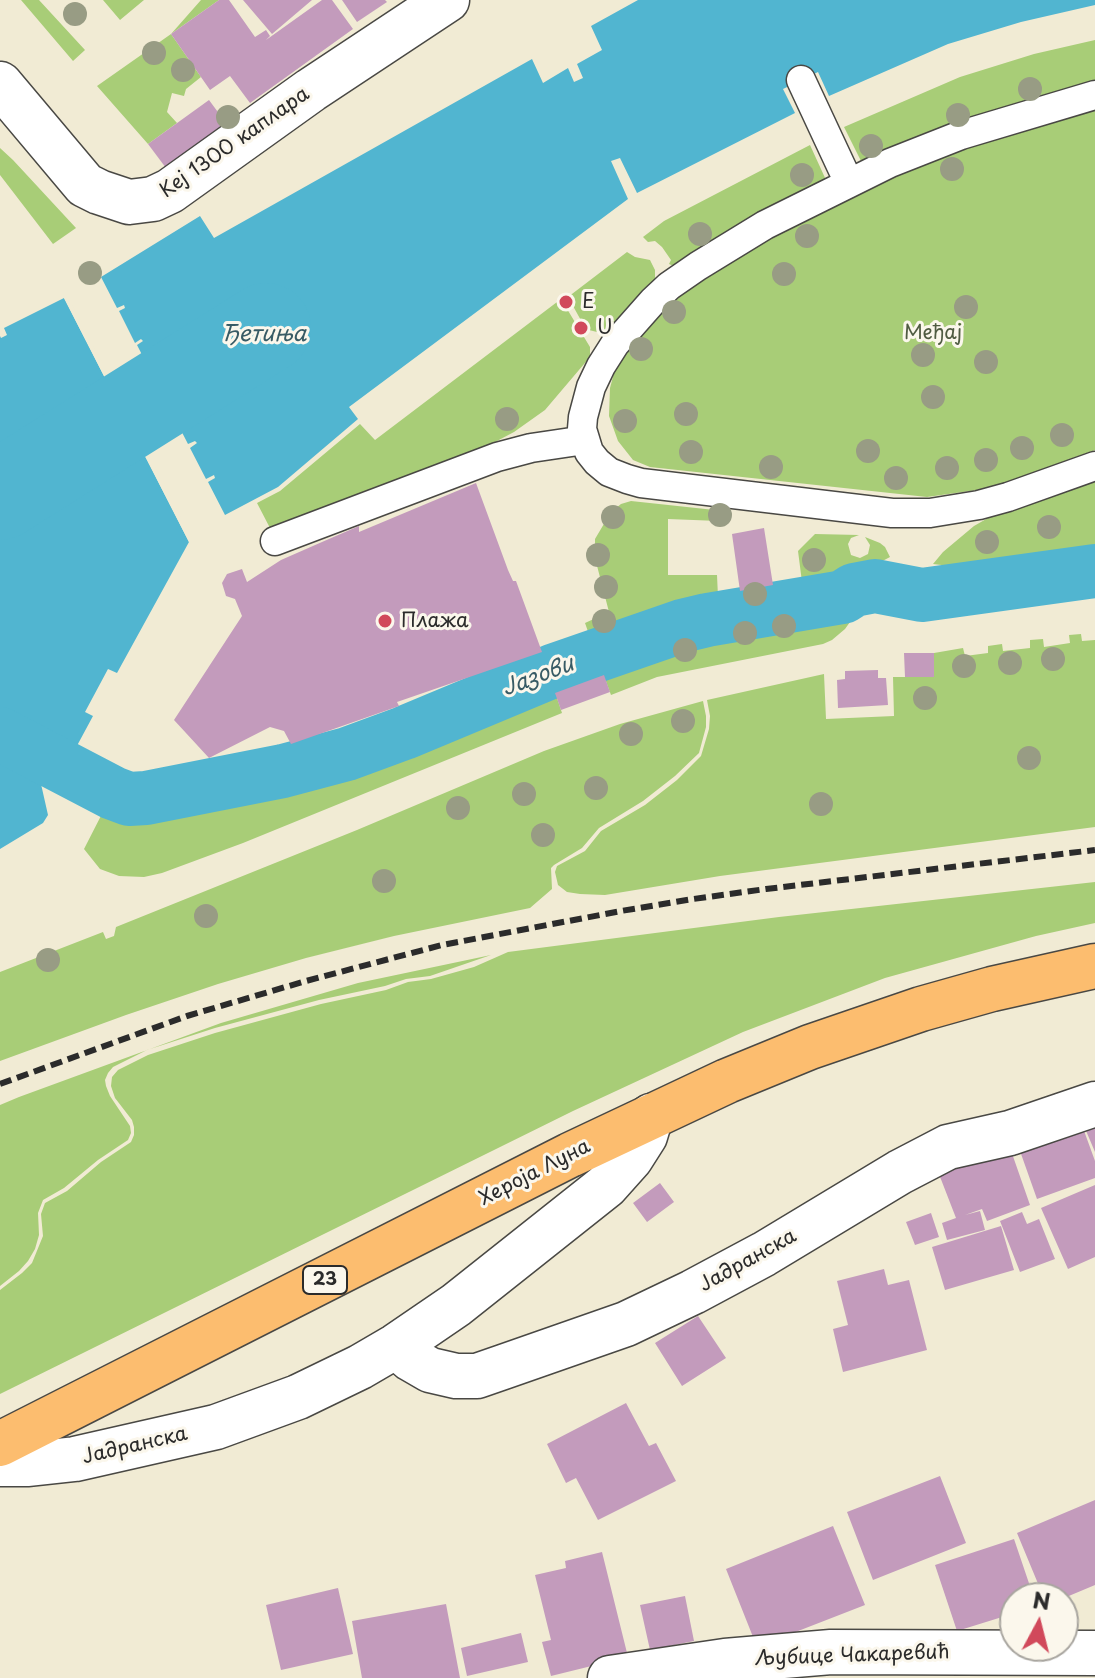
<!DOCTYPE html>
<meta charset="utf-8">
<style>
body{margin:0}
#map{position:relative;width:1095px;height:1678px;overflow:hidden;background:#f1ebd4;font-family:"Playpen Sans",sans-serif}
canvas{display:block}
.north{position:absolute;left:999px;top:1582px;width:80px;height:80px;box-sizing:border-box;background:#fbf7ec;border:2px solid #a8a59f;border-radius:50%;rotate:7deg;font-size:22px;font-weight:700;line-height:32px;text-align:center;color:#2b2b2b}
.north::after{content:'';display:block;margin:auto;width:28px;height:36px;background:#d1495b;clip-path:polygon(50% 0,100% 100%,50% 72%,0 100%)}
</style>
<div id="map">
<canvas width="1095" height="1678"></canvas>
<div class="north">N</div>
</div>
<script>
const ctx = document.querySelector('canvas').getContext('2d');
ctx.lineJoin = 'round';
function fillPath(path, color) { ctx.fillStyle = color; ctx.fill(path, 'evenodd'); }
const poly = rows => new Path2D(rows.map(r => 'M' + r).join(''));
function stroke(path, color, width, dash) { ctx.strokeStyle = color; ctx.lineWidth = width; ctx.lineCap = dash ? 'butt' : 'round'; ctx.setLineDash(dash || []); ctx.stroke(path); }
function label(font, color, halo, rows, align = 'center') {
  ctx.font = font + ' "Playpen Sans",sans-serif'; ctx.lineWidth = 6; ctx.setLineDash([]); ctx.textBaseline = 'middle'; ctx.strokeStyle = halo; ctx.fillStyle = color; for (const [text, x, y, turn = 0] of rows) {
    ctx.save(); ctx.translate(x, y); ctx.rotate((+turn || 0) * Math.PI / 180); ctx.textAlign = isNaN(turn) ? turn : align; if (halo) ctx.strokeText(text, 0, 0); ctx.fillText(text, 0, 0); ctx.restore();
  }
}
fillPath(poly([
 [21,0,39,0,85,50,73,61],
 [103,0,144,0,120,20],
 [201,0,219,0,171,34,201,77,186,89,184,96,172,93,167,112,177,123,148,144,97,86,171,34],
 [1095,40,1095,82,862,163,844,127,960,77,1034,54],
 [1095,103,1095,450,1002,484,977,490,927,497,650,467,633,460,618,441,609,416,610,388,614,373,623,353,677,295,761,240,891,174],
 [810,145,826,180,676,267,669,264,671,260,662,247,655,241,648,242,643,237,664,221],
 [0,148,13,160,76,228,53,244,0,175],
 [627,252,635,257,650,260,655,270,655,282,612,329,601,333,589,330,583,324,568,297],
 [561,299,590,347,590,357,545,410,514,432,478,451,270,528,257,503,280,491,360,424,375,440],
 [1095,479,1095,548,958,567,933,564,943,552,974,526,988,518],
 [631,501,724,511,727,513,726,519,719,521,668,519,668,575,717,575,718,597,802,582,798,551,815,534,859,535,851,538,848,544,851,555,860,558,868,554,870,545,865,537,880,543,885,547,890,557,873,566,867,577,839,585,731,602,676,613,592,643,585,623,609,612,595,558,595,539,611,512,621,504],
 [860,608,845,629,832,640,823,644,657,677,611,695,601,668,686,637,712,631,814,613],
 [1081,634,1082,641,1095,640,1095,827,720,876,605,895,580,894,567,892,558,885,555,872,557,866,585,851,601,831,645,805,677,780,701,756,709,729,710,716,707,700,824,674,826,719,894,716,893,677,934,677,934,653,963,648,965,656,988,653,988,646,1002,644,1003,651,1030,648,1030,640,1043,639,1044,647,1070,643,1069,635],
 [542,656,544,662,400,719,292,753,266,756,340,734],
 [553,686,562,713,243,843,162,873,144,877,119,876,100,869,84,849,106,806,127,815,156,813,236,798,339,774,386,757],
 [703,701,706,716,706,727,699,753,675,776,643,801,599,828,582,848,554,865,551,868,552,889,530,908,394,936,306,958,218,984,126,1015,0,1061,0,972,103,932,106,939,114,936,116,927,357,830,544,751,620,724],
 [1095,882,1095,923,1036,936,885,978,743,1032,573,1111,0,1394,0,1290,22,1273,32,1263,43,1236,41,1214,45,1203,67,1191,101,1162,131,1142,134,1135,134,1127,132,1120,115,1098,111,1086,112,1077,118,1070,148,1055,215,1033,321,1004,386,990,408,982,431,979,474,967,508,952,779,917],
 [491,955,430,976,406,979,385,986,319,1000,215,1028,147,1050,113,1067,108,1073,105,1080,106,1086,110,1096,130,1126,131,1133,128,1140,98,1160,64,1188,43,1200,38,1213,39,1235,35,1249,28,1261,19,1271,0,1286,0,1105,19,1097,221,1023,358,983]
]), '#a8cd77');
fillPath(poly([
 [638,0,1095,0,1095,5,1021,22,948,44,829,96,818,72,783,89,795,113,637,193,620,158,611,161,628,199,349,407,358,419,278,487,225,515,208,482,215,478,214,475,206,479,190,448,197,443,195,441,188,444,172,413,179,409,177,407,171,411,154,379,161,375,159,373,153,376,137,345,143,341,141,339,135,343,119,311,125,308,124,305,117,308,101,277,200,216,214,238,532,59,543,83,568,68,574,82,583,78,577,64,602,50,591,26],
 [64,298,189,542,117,673,108,669,85,712,93,716,72,755,76,762,69,775,41,784,48,815,43,823,0,849,0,336,1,338,7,335,4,328]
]), '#51b5d0');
fillPath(poly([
 [68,296,193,540,193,542,190,544,64,298]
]), '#f1ebd4');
stroke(poly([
 [0,734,113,793,129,799,146,798,283,771,347,754,404,733,555,670,682,626,707,620,843,597,854,590,875,586,922,595,1095,571]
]), '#51b5d0', 54);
stroke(poly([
 [0,495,266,328]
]), '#51b5d0', 90);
fillPath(poly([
 [219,0,229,0,255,37,266,30,270,36,266,40,322,0,332,0,353,29,250,103,230,76,210,90,171,34],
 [243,0,312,0,272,34],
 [342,0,385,0,387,2,357,22],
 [209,100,226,123,166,168,148,144],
 [476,483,508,570,513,581,516,581,542,652,397,702,399,706,291,744,284,731,270,727,209,758,174,720,242,616,235,599,226,596,222,583,227,574,242,569,247,582,281,560,322,542,359,526,359,532],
 [764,528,773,585,740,591,732,534],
 [904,653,934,653,934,677,905,677],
 [878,670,878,678,886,678,888,705,838,708,837,680,845,679,845,671],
 [604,675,610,692,561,710,555,693],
 [1095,1122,1095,1152,1084,1126],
 [1083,1128,1095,1161,1095,1178,1037,1199,1020,1151],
 [1008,1142,1030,1205,987,1221,982,1209,965,1215,980,1211,985,1230,947,1240,942,1223,956,1218,937,1169],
 [660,1183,674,1202,647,1222,633,1203],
 [1095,1185,1095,1257,1068,1269,1041,1208],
 [1022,1212,1027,1224,1039,1219,1055,1259,1020,1272,1000,1221],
 [931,1213,939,1237,915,1245,906,1222],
 [1001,1226,1014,1270,945,1290,932,1247],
 [884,1269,888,1285,909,1280,927,1350,843,1372,833,1329,848,1325,837,1281],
 [698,1316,726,1358,682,1386,655,1343],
 [626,1403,649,1446,656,1443,676,1481,598,1520,576,1478,566,1483,547,1444],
 [940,1476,966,1543,873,1580,847,1512],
 [1095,1500,1095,1585,1064,1598,1044,1598,1017,1533],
 [833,1526,865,1605,757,1647,726,1569],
 [1014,1539,1034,1598,1015,1598,1015,1613,957,1631,935,1565],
 [602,1552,628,1657,551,1676,542,1642,551,1640,535,1575,566,1568,565,1561],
 [338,1588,353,1654,281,1670,266,1605],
 [685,1596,694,1641,650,1650,640,1605],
 [446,1604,460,1678,362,1678,352,1621],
 [521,1633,528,1662,467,1676,461,1648]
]), '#c39bbc');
const service = poly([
 [801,80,849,183],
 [1095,95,961,135,890,163,765,225,698,266,669,286,653,301,615,344,601,366,591,387,583,417,582,429,589,452,597,462,609,472,627,479,641,483,892,513,930,513,979,505,1008,497,1095,466],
 [275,541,497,457,531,448,585,440]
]);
const minor = poly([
 [0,84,85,185,99,192,129,202,153,199,170,191,311,90,447,0],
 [396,1346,411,1359,430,1370,456,1376,477,1376,503,1367,626,1324,693,1292,764,1254,900,1172,948,1147,1010,1133,1095,1104],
 [0,1464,29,1464,75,1459,216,1427,298,1397,360,1367,396,1346,456,1305,606,1186,631,1158,645,1136,651,1116],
 [610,1678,725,1661,831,1652,1095,1653]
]);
const primary = poly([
 [0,1444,570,1155,727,1081,810,1047,921,1009,992,989,1095,966]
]);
stroke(service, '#494844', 31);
stroke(minor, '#494844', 47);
stroke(primary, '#494844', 47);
stroke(service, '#fff', 28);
stroke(minor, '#fff', 44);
stroke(primary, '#fcbd6f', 44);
stroke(poly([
 [0,1084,187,1016,306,981,442,945,621,911,693,899,766,889,1095,850]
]), '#2b2b2b', 6, [12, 6]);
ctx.fillStyle = '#989c84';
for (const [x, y] of [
 [75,14],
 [154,53],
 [183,70],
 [1030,89],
 [958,115],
 [228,117],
 [871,146],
 [952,169],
 [802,175],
 [700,234],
 [807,236],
 [90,273],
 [784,274],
 [966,307],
 [674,312],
 [641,349],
 [923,355],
 [986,362],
 [933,397],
 [686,414],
 [507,419],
 [625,421],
 [1062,435],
 [1022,448],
 [868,451],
 [691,452],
 [986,460],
 [771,467],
 [947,468],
 [896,478],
 [720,515],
 [613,517],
 [1049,527],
 [987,542],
 [598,555],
 [814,560],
 [606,587],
 [755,594],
 [604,621],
 [784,626],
 [745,633],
 [685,650],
 [1053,659],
 [1010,663],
 [964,666],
 [925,698],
 [683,721],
 [631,734],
 [1029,758],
 [596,788],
 [524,794],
 [821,804],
 [458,808],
 [543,835],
 [384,881],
 [206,916],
 [48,960]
]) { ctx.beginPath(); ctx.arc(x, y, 12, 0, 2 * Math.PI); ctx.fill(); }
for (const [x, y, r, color] of [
 [566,302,8,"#d1495b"],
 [581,328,8,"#d1495b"],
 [385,621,8,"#d1495b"]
]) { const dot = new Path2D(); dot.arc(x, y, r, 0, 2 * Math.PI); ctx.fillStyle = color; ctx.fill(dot); stroke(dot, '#fbf7ec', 3); }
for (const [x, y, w] of [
 [325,1280,44]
]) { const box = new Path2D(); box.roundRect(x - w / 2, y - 14, w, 28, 6); ctx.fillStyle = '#fbf7ec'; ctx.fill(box); stroke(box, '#2b2b2b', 2); }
label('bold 18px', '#2b2b2b', null, [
 ["23",325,1280]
]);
label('20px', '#2b2b2b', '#fbf7ec', [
 ["Кеј 1300 каплара",235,143,-35],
 ["Хероја Луна",535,1173,-27],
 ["Јадранска",748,1261,-29],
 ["Јадранска",135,1446,-13],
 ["Љубице Чакаревић",852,1656,-2]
]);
label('20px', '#2b2b2b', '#fbf7ec', [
 ["E",582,302],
 ["U",597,328],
 ["Плажа",401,621]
], 'left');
label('20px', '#505c42', '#fbf7ec', [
 ["Међај",933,333]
]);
label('italic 22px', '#385b65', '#fbf7ec', [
 ["Ђетиња",264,335],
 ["Јазови",538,677,-21]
]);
</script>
